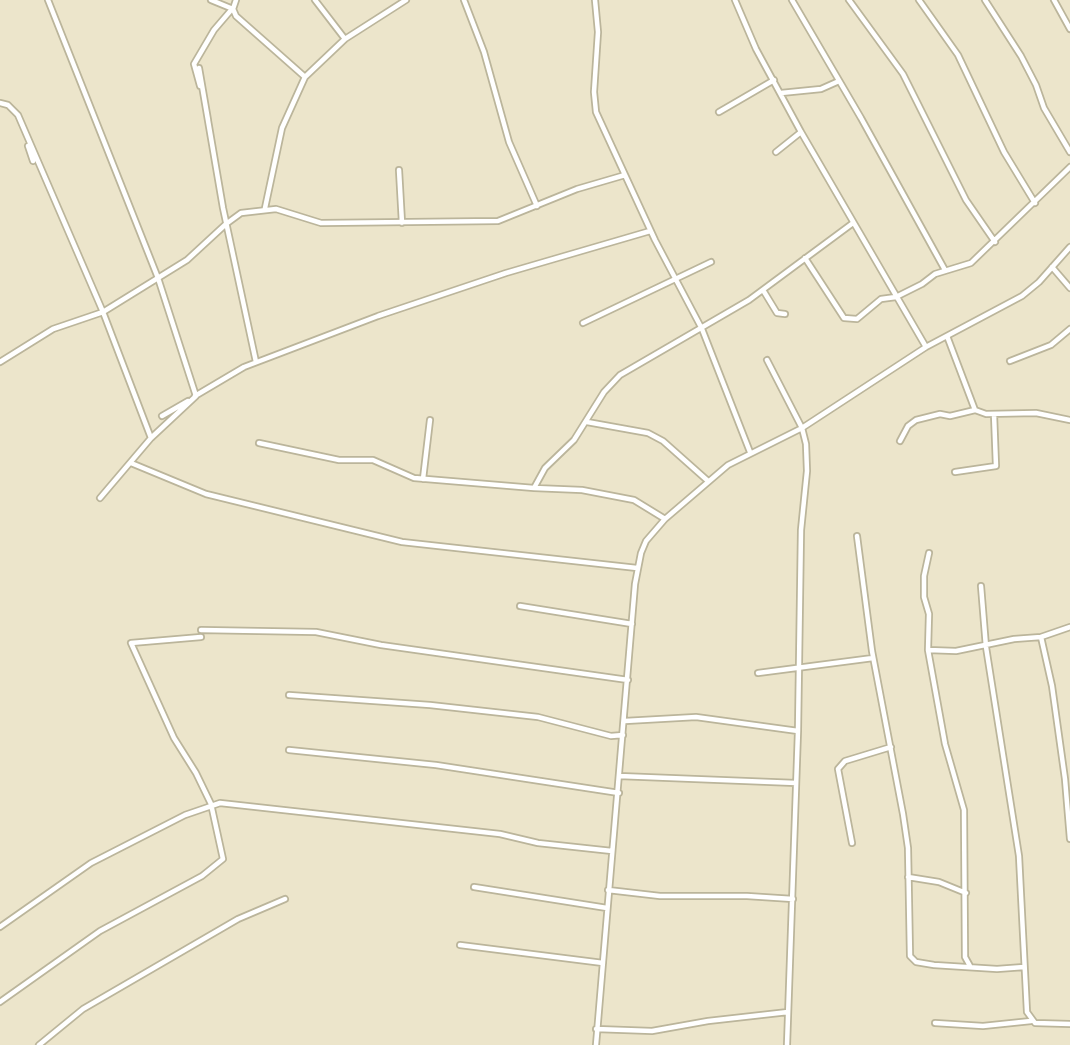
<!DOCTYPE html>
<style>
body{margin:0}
canvas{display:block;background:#ece5cb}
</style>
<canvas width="1070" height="1045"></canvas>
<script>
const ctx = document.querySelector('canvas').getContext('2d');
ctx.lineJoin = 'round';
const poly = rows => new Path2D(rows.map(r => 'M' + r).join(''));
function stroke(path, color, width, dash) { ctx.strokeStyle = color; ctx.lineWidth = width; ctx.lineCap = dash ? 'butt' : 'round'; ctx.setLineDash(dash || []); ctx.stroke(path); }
const street = poly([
 [48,0,158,278,196,396,151,438,100,498],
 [211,0,233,9],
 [236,0,233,9,236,16,305,77],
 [315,0,345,39],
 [464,0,484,52,509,142,537,206],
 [595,0,598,32,594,92,596,112,655,240,702,329,750,452],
 [735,0,756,49,801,132,926,347],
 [792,0,861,118,945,270],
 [849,0,903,74,966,200,995,242],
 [919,0,958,55,1004,152,1035,203],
 [985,0,1021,56,1036,85,1044,108,1070,152],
 [1054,0,1070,29],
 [200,86,194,64,214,30,232,9],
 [781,93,821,89,839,81],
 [0,103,8,105,18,115,103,312,151,438],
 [719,112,774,80],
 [208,120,199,68,223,208,256,362],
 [28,146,33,161],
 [776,152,801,132],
 [399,170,402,223],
 [265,208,282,128,305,77,345,39,406,0],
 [805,258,844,318,857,319,881,299,896,297,922,284,935,274,971,263,1070,167],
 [1052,267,1070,288],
 [763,290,777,313,785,314],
 [583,323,711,262],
 [947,336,975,410,986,414,1036,413,1070,420],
 [767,360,802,428,806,444,807,471,801,530,798,731,787,1045],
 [1010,361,1051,345,1070,329],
 [0,362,53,329,103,312,187,260,226,224,241,213,276,209,321,223,498,221,577,189,625,175],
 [195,396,244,367,378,316,506,273,650,231],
 [162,416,188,401],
 [587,422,648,433,663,441,708,481],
 [900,441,908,426,916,420,940,414,950,416,975,410],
 [259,443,339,460,373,460,414,478,534,488],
 [131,463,206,494,402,542,637,568],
 [955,472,996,466,994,414],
 [423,479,430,420],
 [665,519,634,500,582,490,534,488,545,468,574,440,604,392,620,375,749,300,853,223],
 [857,536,872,651,903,814,908,848,910,956,916,962,934,965,997,969,1024,967],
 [929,553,924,576,924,597,929,614,928,650,945,744,964,810,965,957,970,966],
 [981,586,986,647,1019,856,1027,1012,1035,1023,1070,1024],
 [520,606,632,624],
 [1070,627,1041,637,1052,686,1065,779,1070,839],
 [201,630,316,632,381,645,628,680],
 [928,650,956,651,1014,639,1041,637],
 [758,673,873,658],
 [289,695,430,705,538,717,611,736,623,735],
 [625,721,696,717,798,731],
 [289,750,436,765,619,793],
 [619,776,796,783],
 [852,843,838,769,845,761,891,747],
 [908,877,939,882,966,893],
 [474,887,607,908],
 [608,890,660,896,747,896,793,899],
 [0,927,91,863,185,815,220,803,500,834,538,843,612,851],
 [460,945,603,963],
 [0,1002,100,931,202,876,223,859,211,804,196,773,174,738,131,643,201,637],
 [935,1023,983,1026,1031,1021],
 [596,1029,652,1031,708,1021,788,1012],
 [39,1045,83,1009,238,919,285,899],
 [596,1045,635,584,641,553,646,541,665,519,728,465,802,428,926,347,1022,296,1039,282,1070,247]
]);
stroke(street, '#bbb59b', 8);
stroke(street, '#fff', 4.5);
</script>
